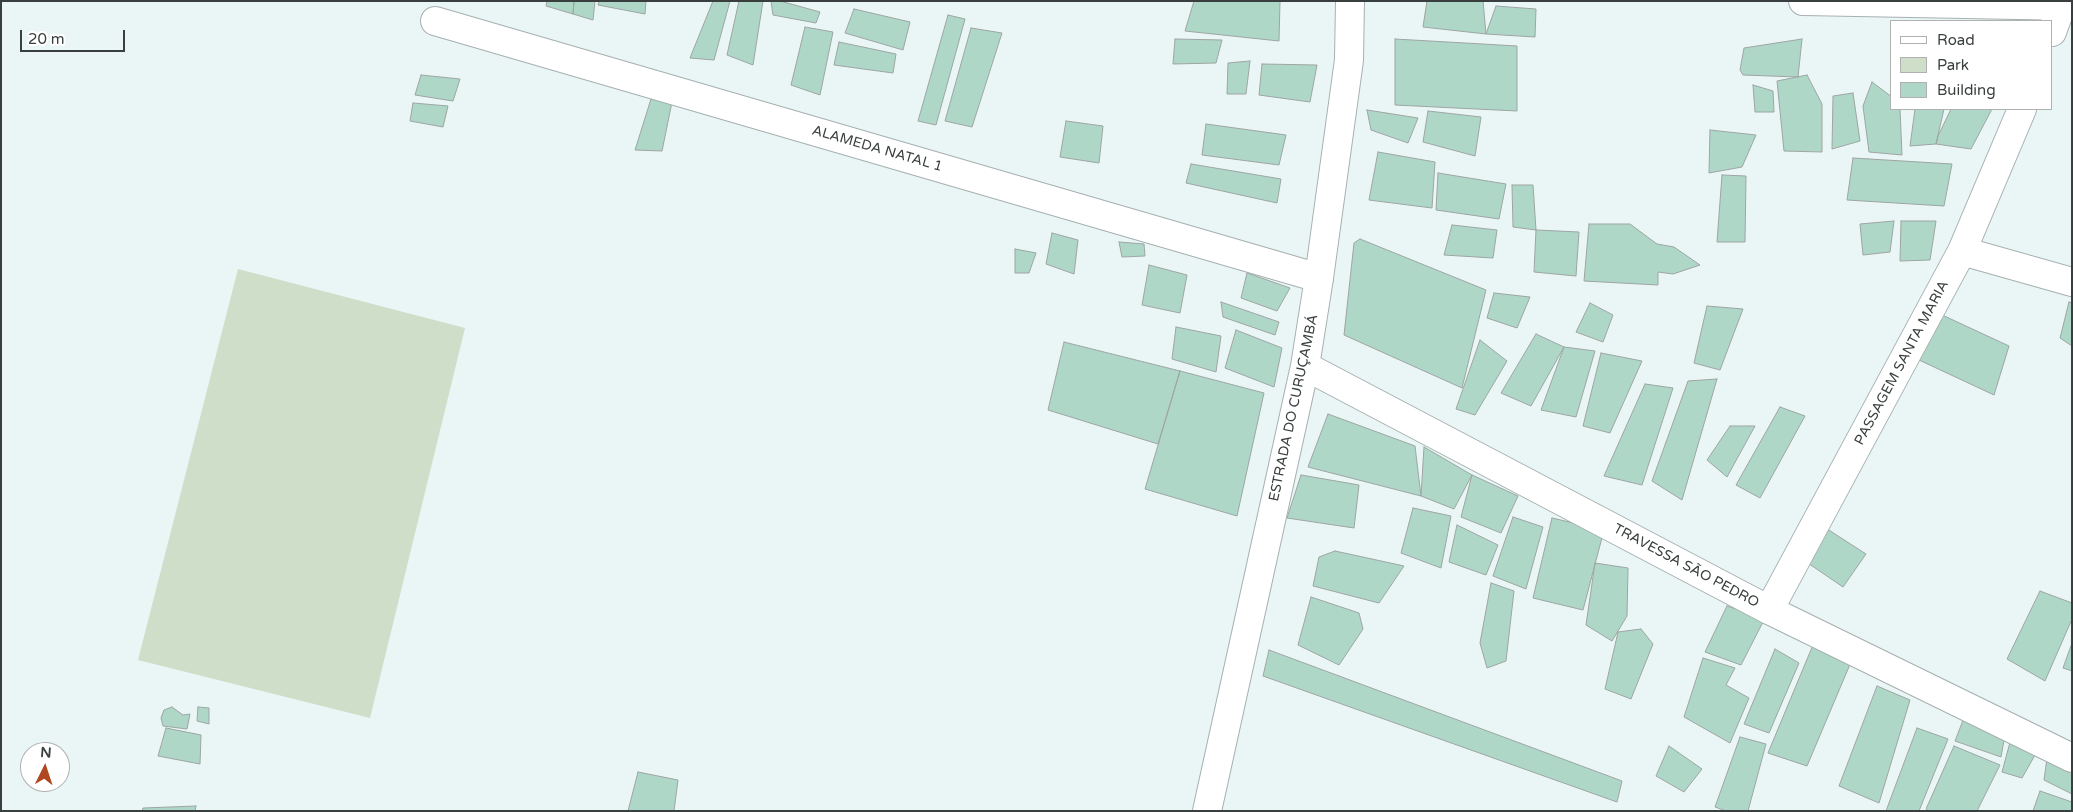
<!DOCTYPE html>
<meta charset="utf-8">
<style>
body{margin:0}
#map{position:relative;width:2073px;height:812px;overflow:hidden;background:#eaf5f6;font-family:"Varela Round",sans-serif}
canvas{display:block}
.frame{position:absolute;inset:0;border:2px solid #393e3e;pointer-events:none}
.legend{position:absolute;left:1890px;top:20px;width:162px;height:90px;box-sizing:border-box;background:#fff;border:1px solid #b0b2b2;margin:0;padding:6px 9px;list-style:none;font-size:15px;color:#393e3e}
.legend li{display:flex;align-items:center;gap:10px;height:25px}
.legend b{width:25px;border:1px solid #b0b2b2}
.north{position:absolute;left:20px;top:742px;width:50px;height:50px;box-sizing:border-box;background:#fff;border:1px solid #b0b2b2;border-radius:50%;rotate:4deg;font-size:14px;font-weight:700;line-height:20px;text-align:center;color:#393e3e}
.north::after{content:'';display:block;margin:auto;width:18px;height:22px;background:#af4821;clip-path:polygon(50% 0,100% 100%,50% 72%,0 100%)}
.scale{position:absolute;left:20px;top:30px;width:105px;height:22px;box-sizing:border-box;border:2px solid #393e3e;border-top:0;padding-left:6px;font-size:15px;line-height:18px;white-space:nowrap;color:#393e3e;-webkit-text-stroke:4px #fff;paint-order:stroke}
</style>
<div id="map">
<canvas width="2073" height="812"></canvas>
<div class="frame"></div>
<ul class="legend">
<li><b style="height:6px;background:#fff"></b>Road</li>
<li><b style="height:14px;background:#cedec9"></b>Park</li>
<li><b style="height:14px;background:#afd7c8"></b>Building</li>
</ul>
<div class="north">N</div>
<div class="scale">20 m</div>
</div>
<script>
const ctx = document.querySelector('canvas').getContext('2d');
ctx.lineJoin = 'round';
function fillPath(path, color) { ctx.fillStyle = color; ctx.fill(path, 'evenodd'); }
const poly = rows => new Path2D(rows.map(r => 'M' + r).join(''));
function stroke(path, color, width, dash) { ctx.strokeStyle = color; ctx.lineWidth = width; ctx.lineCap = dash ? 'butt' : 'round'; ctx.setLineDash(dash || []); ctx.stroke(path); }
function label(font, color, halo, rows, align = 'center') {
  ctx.font = font + ' "Varela Round",sans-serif'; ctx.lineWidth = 4; ctx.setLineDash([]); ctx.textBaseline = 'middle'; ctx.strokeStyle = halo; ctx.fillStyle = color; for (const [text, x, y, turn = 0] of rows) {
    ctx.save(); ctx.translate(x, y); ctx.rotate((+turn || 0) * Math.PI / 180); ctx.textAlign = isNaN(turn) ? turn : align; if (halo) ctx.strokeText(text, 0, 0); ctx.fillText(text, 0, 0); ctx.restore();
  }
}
fillPath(poly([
 [238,269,465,328,370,718,138,660]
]), '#cedec9');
const building = poly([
 [547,1,574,1,573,14,546,6,547,1],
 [574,1,595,1,593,20,573,14,574,1],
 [599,1,646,1,645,14,598,5,599,1],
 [713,1,730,1,714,60,690,58,713,1],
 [739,1,763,1,753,65,727,55,739,1],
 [771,1,780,1,820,12,816,23,773,15,771,1],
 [1194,1,1280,1,1279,41,1185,31,1194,1],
 [1427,1,1483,1,1486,34,1423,27,1427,1],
 [1496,6,1536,9,1535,37,1486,34,1496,6],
 [854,9,910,22,903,50,845,33,854,9],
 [948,15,965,19,936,125,918,121,948,15],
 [805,27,833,32,820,95,791,85,805,27],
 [971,28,1002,33,972,127,945,121,971,28],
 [1175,39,1222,40,1216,63,1173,64,1175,39],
 [1395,39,1517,46,1517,111,1395,105,1395,39],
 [1802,39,1798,77,1743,75,1740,70,1744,48,1802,39],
 [839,42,896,54,893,73,834,65,839,42],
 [1250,61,1246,94,1227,94,1228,63,1250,61],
 [1262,64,1317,65,1310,102,1259,95,1262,64],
 [421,75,460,79,453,101,415,95,421,75],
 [1807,75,1822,104,1822,152,1784,151,1777,81,1807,75],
 [1872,82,1892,97,1892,109,1900,109,1902,155,1869,152,1863,106,1872,82],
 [1753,85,1773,91,1774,112,1755,112,1753,85],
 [1853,93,1860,141,1832,149,1833,96,1853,93],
 [651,99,672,102,662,151,635,150,651,99],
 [413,103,448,106,443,127,410,121,413,103],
 [1915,109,1944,109,1936,144,1910,146,1915,109],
 [1951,109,1992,109,1971,149,1936,144,1938,136,1951,109],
 [1367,110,1418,118,1408,143,1371,130,1367,110],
 [1428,111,1481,117,1475,156,1423,142,1428,111],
 [1066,121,1103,126,1099,163,1060,157,1066,121],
 [1206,124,1286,135,1279,165,1202,155,1206,124],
 [1710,130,1756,135,1742,167,1709,173,1710,130],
 [1378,152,1435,162,1432,208,1369,200,1378,152],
 [1853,158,1952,164,1944,206,1847,200,1853,158],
 [1191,164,1281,179,1277,203,1186,183,1191,164],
 [1438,173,1506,184,1499,219,1436,210,1438,173],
 [1722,175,1746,176,1745,242,1717,242,1722,175],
 [1512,185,1533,185,1536,230,1513,227,1512,185],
 [1894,221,1890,252,1863,255,1860,224,1894,221],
 [1901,221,1936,221,1930,260,1900,261,1901,221],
 [1589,224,1630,224,1657,244,1674,247,1700,265,1673,274,1658,272,1658,285,1584,281,1589,224],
 [1452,225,1497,230,1493,258,1444,255,1452,225],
 [1536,230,1579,232,1576,276,1534,272,1536,230],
 [1052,233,1078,240,1074,274,1046,264,1052,233],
 [1360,239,1486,290,1462,388,1344,335,1354,243,1360,239],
 [1119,242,1144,244,1145,256,1122,257,1119,242],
 [1015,249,1036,253,1029,273,1015,273,1015,249],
 [1149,265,1187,275,1180,313,1142,305,1149,265],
 [1247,273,1290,288,1277,311,1241,298,1247,273],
 [1494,293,1530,297,1517,328,1487,318,1494,293],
 [1221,302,1279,322,1275,335,1223,317,1221,302],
 [2069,302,2072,303,2072,346,2060,338,2069,302],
 [1590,303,1613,315,1603,342,1576,332,1590,303],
 [1707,306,1743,309,1720,370,1694,363,1707,306],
 [1940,314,2009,346,1994,395,1919,360,1940,314],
 [1176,327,1221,336,1216,372,1172,359,1176,327],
 [1236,330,1282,348,1274,387,1225,368,1236,330],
 [1536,334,1564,347,1531,406,1501,393,1536,334],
 [1480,340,1507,361,1475,415,1456,409,1480,340],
 [1064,342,1180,371,1158,444,1048,410,1064,342],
 [1564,347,1595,351,1576,417,1541,410,1564,347],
 [1601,353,1642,361,1610,433,1583,426,1601,353],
 [1180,371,1264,393,1237,516,1145,489,1180,371],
 [1717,379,1682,500,1652,481,1688,381,1717,379],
 [1645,384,1673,388,1642,485,1604,476,1645,384],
 [1780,407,1805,416,1760,498,1736,485,1780,407],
 [1328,414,1415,446,1421,496,1308,467,1328,414],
 [1730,426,1755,426,1727,477,1707,460,1730,426],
 [1424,447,1472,475,1454,509,1421,496,1424,447],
 [1301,475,1359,485,1354,528,1287,518,1301,475],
 [1472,475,1518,496,1501,533,1461,517,1472,475],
 [1413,508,1451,516,1441,568,1401,553,1413,508],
 [1513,517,1543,527,1526,589,1493,576,1513,517],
 [1552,518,1604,530,1583,610,1533,598,1552,518],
 [1457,525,1498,545,1486,575,1449,562,1457,525],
 [1821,525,1866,554,1843,587,1799,557,1821,525],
 [1335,551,1404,566,1379,603,1313,586,1319,557,1335,551],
 [1595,563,1628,568,1627,616,1612,641,1586,625,1595,563],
 [1491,583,1514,591,1506,661,1487,668,1480,643,1491,583],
 [2040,591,2072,603,2072,619,2045,681,2007,659,2040,591],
 [1311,597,1359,613,1363,629,1339,665,1298,645,1311,597],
 [1727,606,1765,618,1741,665,1705,652,1727,606],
 [1641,629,1653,644,1631,699,1605,689,1618,632,1641,629],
 [2072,643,2072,671,2063,668,2072,643],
 [1813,645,1851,662,1807,766,1768,753,1813,645],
 [1775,649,1799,663,1769,733,1744,724,1775,649],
 [1269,650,1622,781,1617,802,1263,676,1269,650],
 [1703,658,1735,668,1726,685,1749,698,1730,743,1684,717,1703,658],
 [1877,686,1910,700,1879,803,1839,786,1877,686],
 [172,707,183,715,190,714,187,729,163,726,161,718,164,710,172,707],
 [198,707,209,708,209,724,197,721,198,707],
 [1967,710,2006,729,2001,757,1955,741,1967,710],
 [166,728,201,735,200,764,158,756,166,728],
 [1917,728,1948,739,1919,811,1886,811,1917,728],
 [2012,735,2039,748,2022,778,2002,772,2012,735],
 [1740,737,1766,744,1748,811,1726,811,1715,807,1740,737],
 [1669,746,1702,769,1684,792,1656,776,1669,746],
 [1954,746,2000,765,1977,811,1929,811,1926,809,1954,746],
 [2048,751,2072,762,2072,794,2044,780,2048,751],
 [638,772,678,780,674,811,628,811,638,772],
 [2040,791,2072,802,2072,811,2033,811,2040,791],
 [196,806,195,811,142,811,143,808,196,806]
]);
fillPath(building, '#afd7c8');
stroke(building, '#9da5a2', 1);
const minor = poly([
 [1803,1,2072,6],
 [435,21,1319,278],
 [2052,32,2063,1],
 [1962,251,2072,282],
 [1769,610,1962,251,2022,109]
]);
const tertiary = poly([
 [1305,366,1769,610,2072,758],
 [1207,811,1305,366,1319,278,1349,60,1350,1]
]);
stroke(minor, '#a6b0b0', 30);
stroke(tertiary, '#a6b0b0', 30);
stroke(minor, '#fff', 28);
stroke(tertiary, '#fff', 28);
label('14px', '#393e3e', '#fff', [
 ["ALAMEDA NATAL 1",877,149,16],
 ["PASSAGEM SANTA MARIA",1902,363,-62],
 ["ESTRADA DO CURUÇAMBÁ",1294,408,-78],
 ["TRAVESSA SÃO PEDRO",1686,566,28]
]);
</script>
